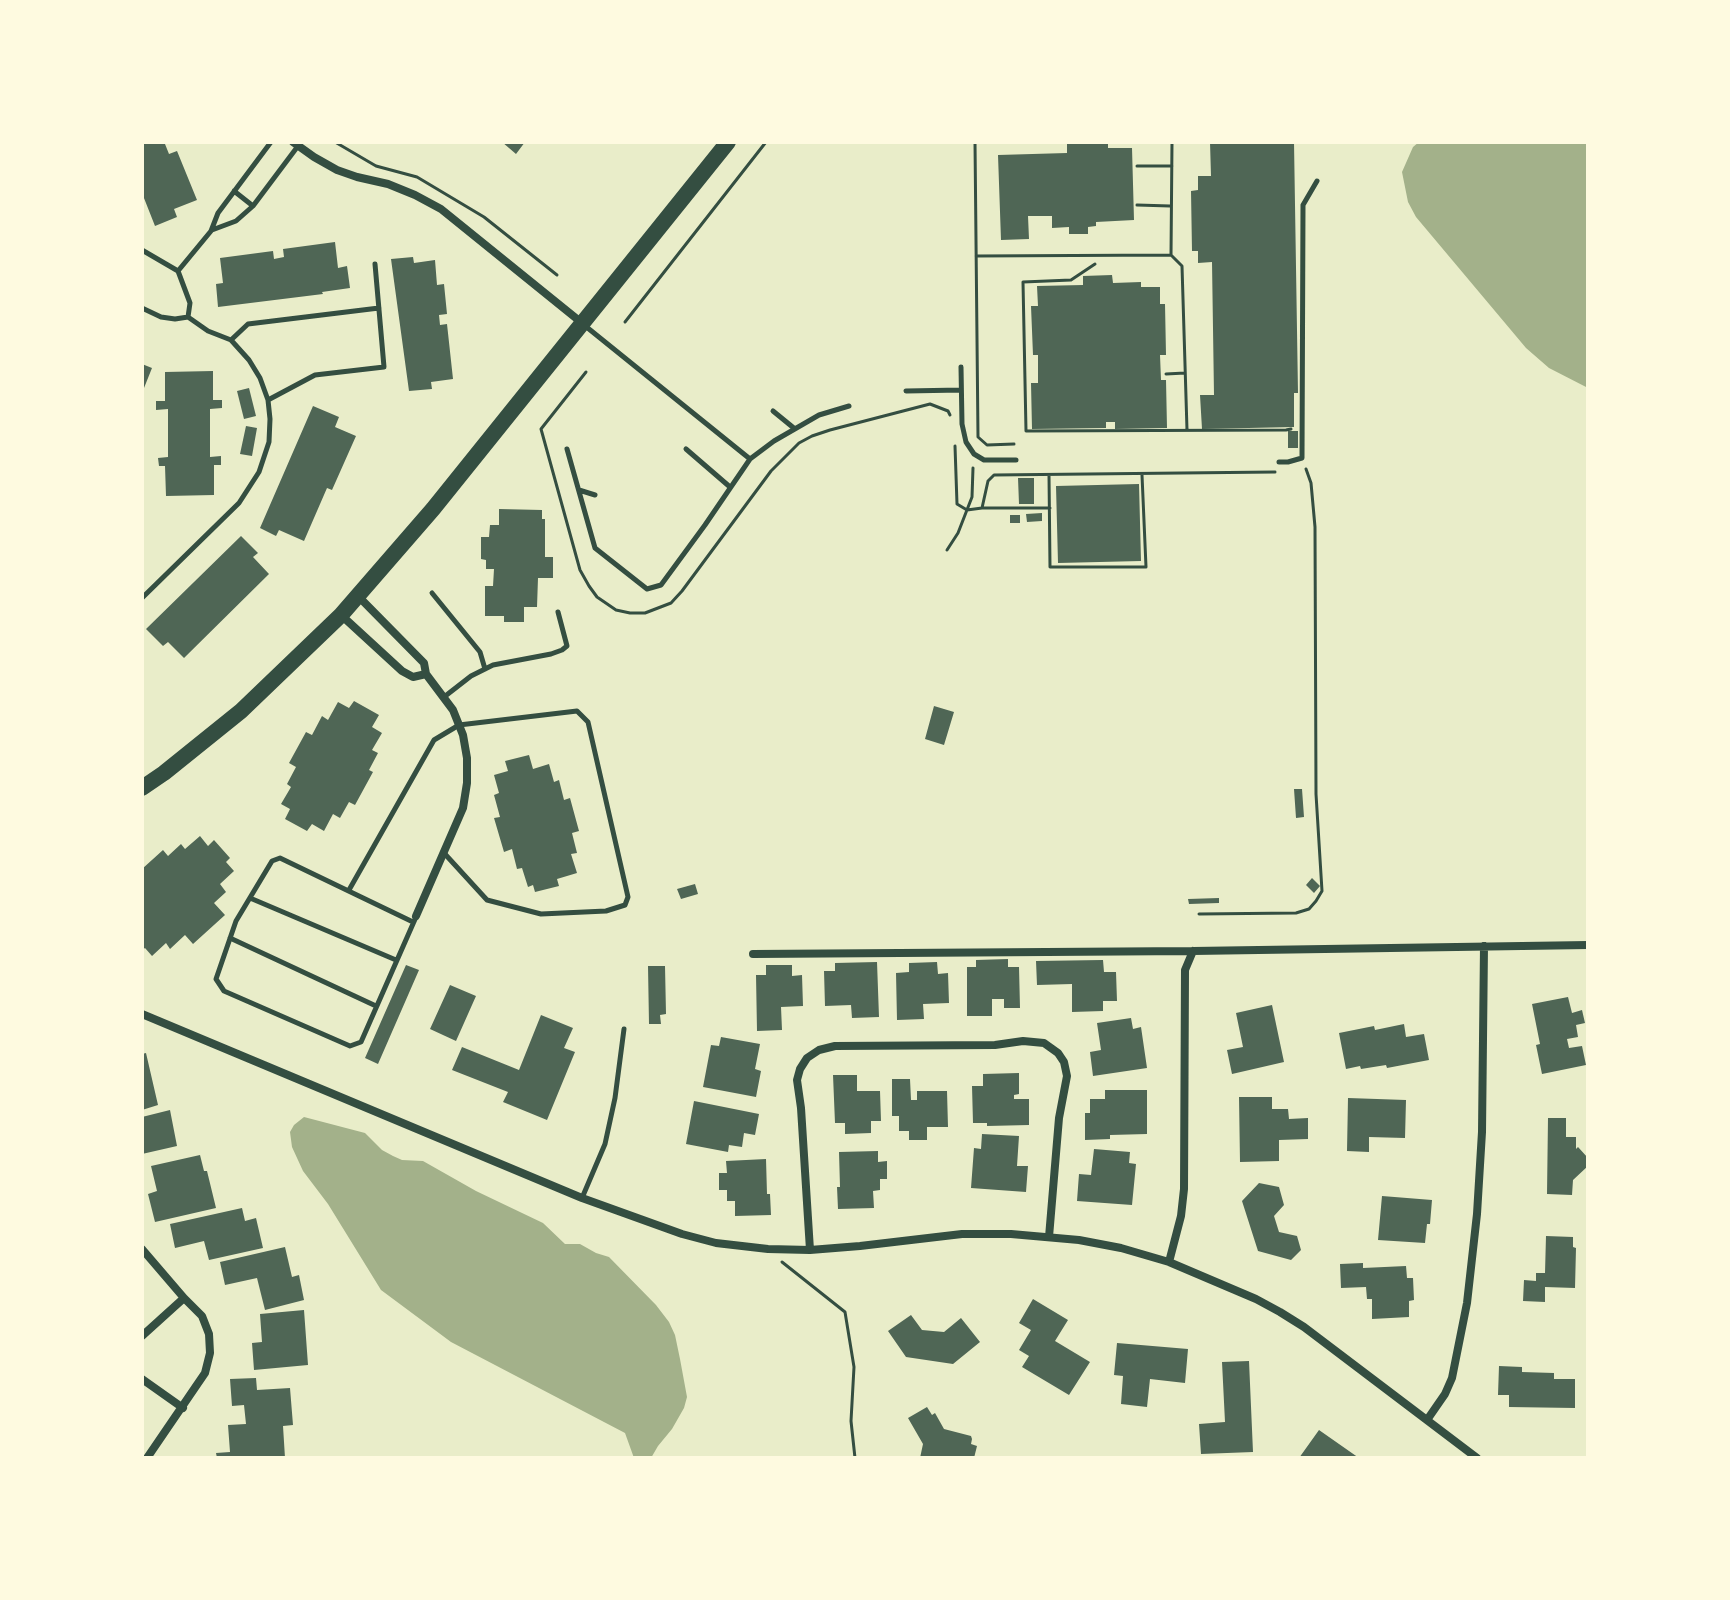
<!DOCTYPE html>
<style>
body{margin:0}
#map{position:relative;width:1730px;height:1600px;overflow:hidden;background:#e9edc9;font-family:Rubik,sans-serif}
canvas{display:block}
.frame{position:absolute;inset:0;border:144px solid #fefae0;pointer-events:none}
</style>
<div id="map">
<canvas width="1730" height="1600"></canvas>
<div class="frame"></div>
</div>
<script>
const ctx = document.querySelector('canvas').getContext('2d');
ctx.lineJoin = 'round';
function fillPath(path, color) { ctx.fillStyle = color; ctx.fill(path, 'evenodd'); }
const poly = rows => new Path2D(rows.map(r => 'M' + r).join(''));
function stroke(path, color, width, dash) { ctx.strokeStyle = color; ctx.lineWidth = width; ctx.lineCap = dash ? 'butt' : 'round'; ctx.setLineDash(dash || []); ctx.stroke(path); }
fillPath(poly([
 [1419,142,1588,142,1588,388,1549,368,1526,348,1416,217,1408,202,1402,172,1413,147],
 [304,1117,365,1133,382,1150,393,1156,402,1160,423,1161,476,1191,543,1223,565,1244,580,1244,596,1253,609,1257,656,1305,669,1322,675,1335,680,1359,687,1397,684,1408,672,1429,658,1446,651,1458,634,1458,625,1433,451,1342,381,1290,328,1204,303,1171,292,1147,290,1132,294,1125]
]), '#a3b18a');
fillPath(poly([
 [142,142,170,142,165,144,169,154,177,151,197,200,174,209,177,217,155,226,142,193],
 [502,142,525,142,516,154],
 [1067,142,1108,142,1108,148,1132,148,1134,220,1096,222,1096,226,1088,227,1088,234,1069,234,1069,227,1052,228,1052,216,1028,216,1029,239,1001,240,998,155,1067,153],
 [1210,142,1294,142,1298,393,1294,393,1294,427,1202,429,1200,395,1214,395,1212,262,1198,263,1198,251,1192,251,1191,191,1198,190,1198,176,1211,176],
 [335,242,338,268,347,266,350,288,322,292,323,294,218,307,216,284,223,283,220,258,273,251,274,259,284,257,283,249],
 [413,257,414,263,435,260,437,285,444,284,447,314,439,315,440,325,447,324,453,379,431,382,432,389,409,391,391,259],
 [1112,275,1113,283,1141,282,1141,287,1160,287,1160,304,1165,304,1166,355,1160,355,1161,380,1166,380,1167,428,1115,429,1115,422,1106,422,1106,428,1032,429,1031,383,1038,383,1038,355,1033,355,1031,306,1038,306,1037,286,1083,285,1083,276],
 [142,364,152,368,142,393],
 [213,371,213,400,222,400,222,408,210,409,210,457,221,456,221,465,214,465,214,495,166,496,165,466,159,466,158,458,168,457,168,409,156,410,156,401,165,401,165,372],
 [249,388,256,416,244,419,237,391],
 [313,406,339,417,335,427,356,436,332,490,327,488,304,541,279,530,276,536,260,528],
 [246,426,257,428,252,456,240,454],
 [1288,431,1298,431,1298,448,1288,448],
 [1018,478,1034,478,1034,504,1019,504],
 [1139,484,1141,561,1058,563,1056,486],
 [499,509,542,510,542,519,545,519,545,557,553,557,553,578,538,578,537,607,524,607,524,622,504,622,504,616,485,616,485,586,493,586,494,569,486,569,486,560,481,559,481,537,489,537,490,525,499,525],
 [1042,513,1042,521,1027,522,1026,514],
 [1010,515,1020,515,1020,523,1010,523],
 [241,536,258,553,253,557,269,574,184,658,168,642,163,646,146,629],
 [354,701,379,715,372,727,382,733,372,750,378,753,369,770,373,772,355,805,349,802,340,818,333,814,324,831,312,824,307,831,285,819,290,809,281,804,291,787,287,784,296,767,289,763,306,732,312,735,322,716,328,720,338,702,349,708],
 [934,706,954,712,944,745,925,739],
 [529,755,533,769,549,764,554,782,559,780,564,800,570,798,579,831,572,833,577,853,571,854,577,873,557,879,559,886,535,892,533,885,528,887,522,868,517,869,512,849,504,852,494,818,500,817,494,795,499,793,494,775,508,771,505,761],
 [1294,789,1302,789,1304,817,1296,818],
 [200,836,208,846,214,840,230,858,226,862,234,871,220,884,226,892,214,903,225,915,193,944,185,935,170,949,166,943,152,956,145,948,142,950,142,869,163,850,168,856,181,844,185,849],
 [1312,878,1320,886,1314,893,1306,885],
 [695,884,698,894,681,899,677,889],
 [1219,898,1219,903,1189,904,1188,899],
 [1008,959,1008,967,1019,967,1020,1008,1004,1008,1004,999,992,999,992,1016,967,1016,967,967,976,967,976,960],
 [1103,960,1104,972,1116,972,1117,1001,1103,1001,1103,1011,1072,1012,1072,984,1037,985,1036,961],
 [877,962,879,1017,852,1018,851,1005,825,1006,824,971,835,971,835,963],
 [937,962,938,974,948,973,949,1003,923,1004,924,1019,897,1020,896,973,909,972,909,963],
 [406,965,419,970,378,1064,365,1058],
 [766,965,792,965,792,976,802,975,803,1006,781,1007,782,1030,757,1031,756,975,766,975],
 [648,966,665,966,666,1014,660,1015,661,1024,649,1024],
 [450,985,476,996,456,1041,430,1029],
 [1568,997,1572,1013,1582,1010,1585,1023,1576,1025,1578,1037,1567,1039,1569,1048,1582,1046,1586,1065,1542,1074,1536,1045,1540,1044,1532,1004],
 [1272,1005,1284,1062,1232,1074,1227,1050,1243,1047,1236,1013],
 [541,1015,573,1028,564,1048,575,1052,547,1120,503,1102,508,1092,452,1070,462,1047,519,1070],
 [1131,1018,1133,1029,1141,1027,1147,1068,1093,1076,1090,1052,1101,1050,1097,1023],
 [1404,1024,1406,1037,1424,1034,1429,1060,1387,1068,1386,1065,1361,1069,1360,1066,1346,1069,1339,1033,1374,1026,1375,1030],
 [721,1037,760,1044,755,1069,761,1071,756,1097,703,1087,711,1045,719,1046],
 [146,1053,158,1105,142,1110,142,1054],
 [1019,1073,1019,1094,1014,1095,1014,1099,1029,1099,1029,1125,987,1126,987,1123,973,1123,972,1086,983,1086,983,1074],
 [833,1075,857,1075,857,1091,880,1091,881,1121,871,1121,871,1133,845,1134,845,1123,835,1123],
 [892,1079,910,1079,911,1100,917,1100,917,1091,947,1091,948,1127,927,1127,927,1140,909,1140,909,1131,899,1131,899,1116,892,1116],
 [1105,1090,1147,1090,1147,1134,1110,1135,1110,1139,1085,1140,1085,1113,1090,1113,1090,1099,1105,1099],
 [1239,1097,1272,1097,1272,1109,1288,1109,1289,1119,1308,1118,1308,1139,1279,1140,1279,1161,1240,1162],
 [1348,1098,1406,1100,1405,1138,1369,1137,1369,1152,1347,1151],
 [694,1101,759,1114,755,1135,744,1133,742,1147,729,1145,728,1152,686,1144],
 [170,1110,177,1146,142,1154,142,1117],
 [1548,1118,1566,1118,1566,1137,1576,1137,1576,1149,1578,1147,1588,1158,1588,1166,1573,1180,1572,1195,1547,1194],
 [982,1134,1019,1136,1017,1166,1028,1166,1026,1192,971,1188,974,1148,981,1149],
 [1094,1149,1130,1152,1129,1163,1136,1164,1132,1205,1077,1201,1079,1174,1091,1175],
 [878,1151,878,1162,887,1161,887,1179,880,1179,880,1190,873,1191,874,1208,838,1209,837,1187,840,1187,839,1152],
 [200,1155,204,1171,207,1171,216,1208,155,1222,148,1194,157,1191,151,1166],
 [766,1159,767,1194,770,1194,771,1215,735,1216,735,1201,727,1201,727,1190,719,1190,719,1173,727,1173,726,1161],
 [1259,1183,1279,1187,1284,1205,1274,1216,1279,1232,1297,1236,1301,1250,1291,1260,1258,1251,1242,1201],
 [1382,1196,1432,1200,1430,1224,1427,1224,1425,1243,1378,1240],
 [242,1208,245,1221,256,1218,263,1248,209,1260,204,1241,175,1248,170,1224],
 [1546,1236,1573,1237,1573,1247,1576,1248,1575,1288,1545,1287,1545,1302,1523,1301,1524,1280,1536,1281,1536,1273,1545,1273],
 [285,1247,292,1277,299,1275,304,1300,265,1310,257,1278,225,1285,220,1262],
 [1363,1263,1363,1268,1406,1266,1407,1278,1413,1278,1414,1300,1409,1301,1409,1317,1372,1319,1372,1299,1367,1299,1366,1287,1341,1288,1340,1264],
 [1033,1299,1068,1320,1055,1341,1090,1362,1069,1395,1022,1367,1029,1356,1019,1350,1031,1330,1019,1323],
 [304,1310,308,1365,254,1370,252,1343,262,1342,260,1314],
 [911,1315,922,1330,944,1332,961,1318,980,1342,953,1364,906,1357,888,1331],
 [1117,1343,1188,1349,1185,1383,1150,1379,1147,1407,1121,1404,1123,1376,1114,1375],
 [1249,1361,1253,1452,1201,1454,1199,1424,1225,1422,1222,1362],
 [1499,1366,1522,1367,1522,1372,1554,1373,1554,1379,1575,1379,1575,1408,1509,1407,1509,1395,1498,1395],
 [256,1378,257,1390,290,1388,293,1425,283,1426,285,1458,217,1458,216,1453,230,1452,228,1425,246,1424,244,1405,232,1406,230,1379],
 [927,1407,932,1415,935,1413,944,1429,971,1436,972,1439,971,1444,977,1446,974,1458,920,1458,923,1444,908,1418],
 [1319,1430,1359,1458,1299,1458]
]), '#4f6655');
stroke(poly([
 [335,142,376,166,417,177,484,217,557,275],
 [975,142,978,437,987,445,1014,444],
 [1137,166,1172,166],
 [1137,205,1170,206],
 [1171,255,1182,266,1187,430],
 [976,256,1171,255,1172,142],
 [1095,264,1071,280,1023,282,1026,431,1286,430,1291,429],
 [625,322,766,142],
 [586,372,541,429,580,570,589,586,597,597,616,610,630,613,645,613,671,603,682,591,771,471,799,443,812,436,830,430,930,404,948,411,950,415],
 [1166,374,1185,373],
 [955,446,957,504,967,510,982,508,1050,508],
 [1049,475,1050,567,1146,567,1142,475],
 [982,508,988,481,994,475,1275,472],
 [947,550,958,533,972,497,973,468],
 [1199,914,1296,913,1309,909,1316,901,1322,891,1316,794,1315,527,1311,483,1306,469],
 [782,1262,845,1312,854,1367,851,1421,855,1458]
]), '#344e41', 3);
stroke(poly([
 [234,191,253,206],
 [212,230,236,221,253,206,298,146],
 [142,250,178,271,190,303,188,317,208,331,231,340,249,360,260,378,268,400,270,419,269,442,259,472,239,503,142,598],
 [178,271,211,231,218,213,271,142],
 [142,308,161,317,175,319,188,317],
 [584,325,750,459,774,441,819,415,849,406],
 [231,340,248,324,379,308],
 [961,367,962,424,966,442,974,454,984,460,1016,460],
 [906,391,961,390],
 [268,400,315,375,384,367,375,264],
 [773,411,795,429],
 [567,449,595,548,647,589,661,585,705,525,750,459],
 [686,449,730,487],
 [1279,462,1288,462,1302,458,1303,205,1317,181],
 [579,490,595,495],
 [432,593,480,652,485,669],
 [444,697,471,676,493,665,551,654,562,650,567,646,558,612],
 [349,890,434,740,459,725,577,711,588,722,628,897,625,905,606,911,541,914,487,900,444,853],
 [250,898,396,960],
 [413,922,280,858,272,861,236,921,216,979,224,991,350,1046,361,1042,416,917],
 [230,938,376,1006],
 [582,1198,605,1144,615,1098,624,1029]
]), '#344e41', 5);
stroke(poly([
 [293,142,314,157,337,170,357,177,388,184,415,195,441,209,582,323],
 [358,596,424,663,426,674,453,710,463,735,467,758,467,783,463,808,416,916],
 [341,615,402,671,413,677,426,674],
 [753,954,1193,951,1588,945],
 [142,1014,582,1198,682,1234,716,1243,768,1249,810,1250,860,1246,962,1234,1011,1234,1079,1240,1121,1248,1169,1262,1256,1299,1280,1312,1304,1327,1477,1458],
 [142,1249,184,1298],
 [810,1250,801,1108,797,1080,800,1069,807,1058,819,1050,835,1046,995,1045,1023,1041,1044,1043,1058,1053,1064,1062,1067,1076,1059,1118,1049,1237],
 [1169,1262,1181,1216,1184,1189,1185,970,1193,951],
 [142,1336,184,1298,202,1316,209,1334,210,1353,205,1373,147,1458],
 [142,1379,183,1408],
 [1427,1420,1445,1394,1452,1378,1467,1303,1477,1214,1482,1132,1484,946]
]), '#344e41', 8);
stroke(poly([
 [142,788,164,773,241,711,341,615,433,509,728,142]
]), '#344e41', 16);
</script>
